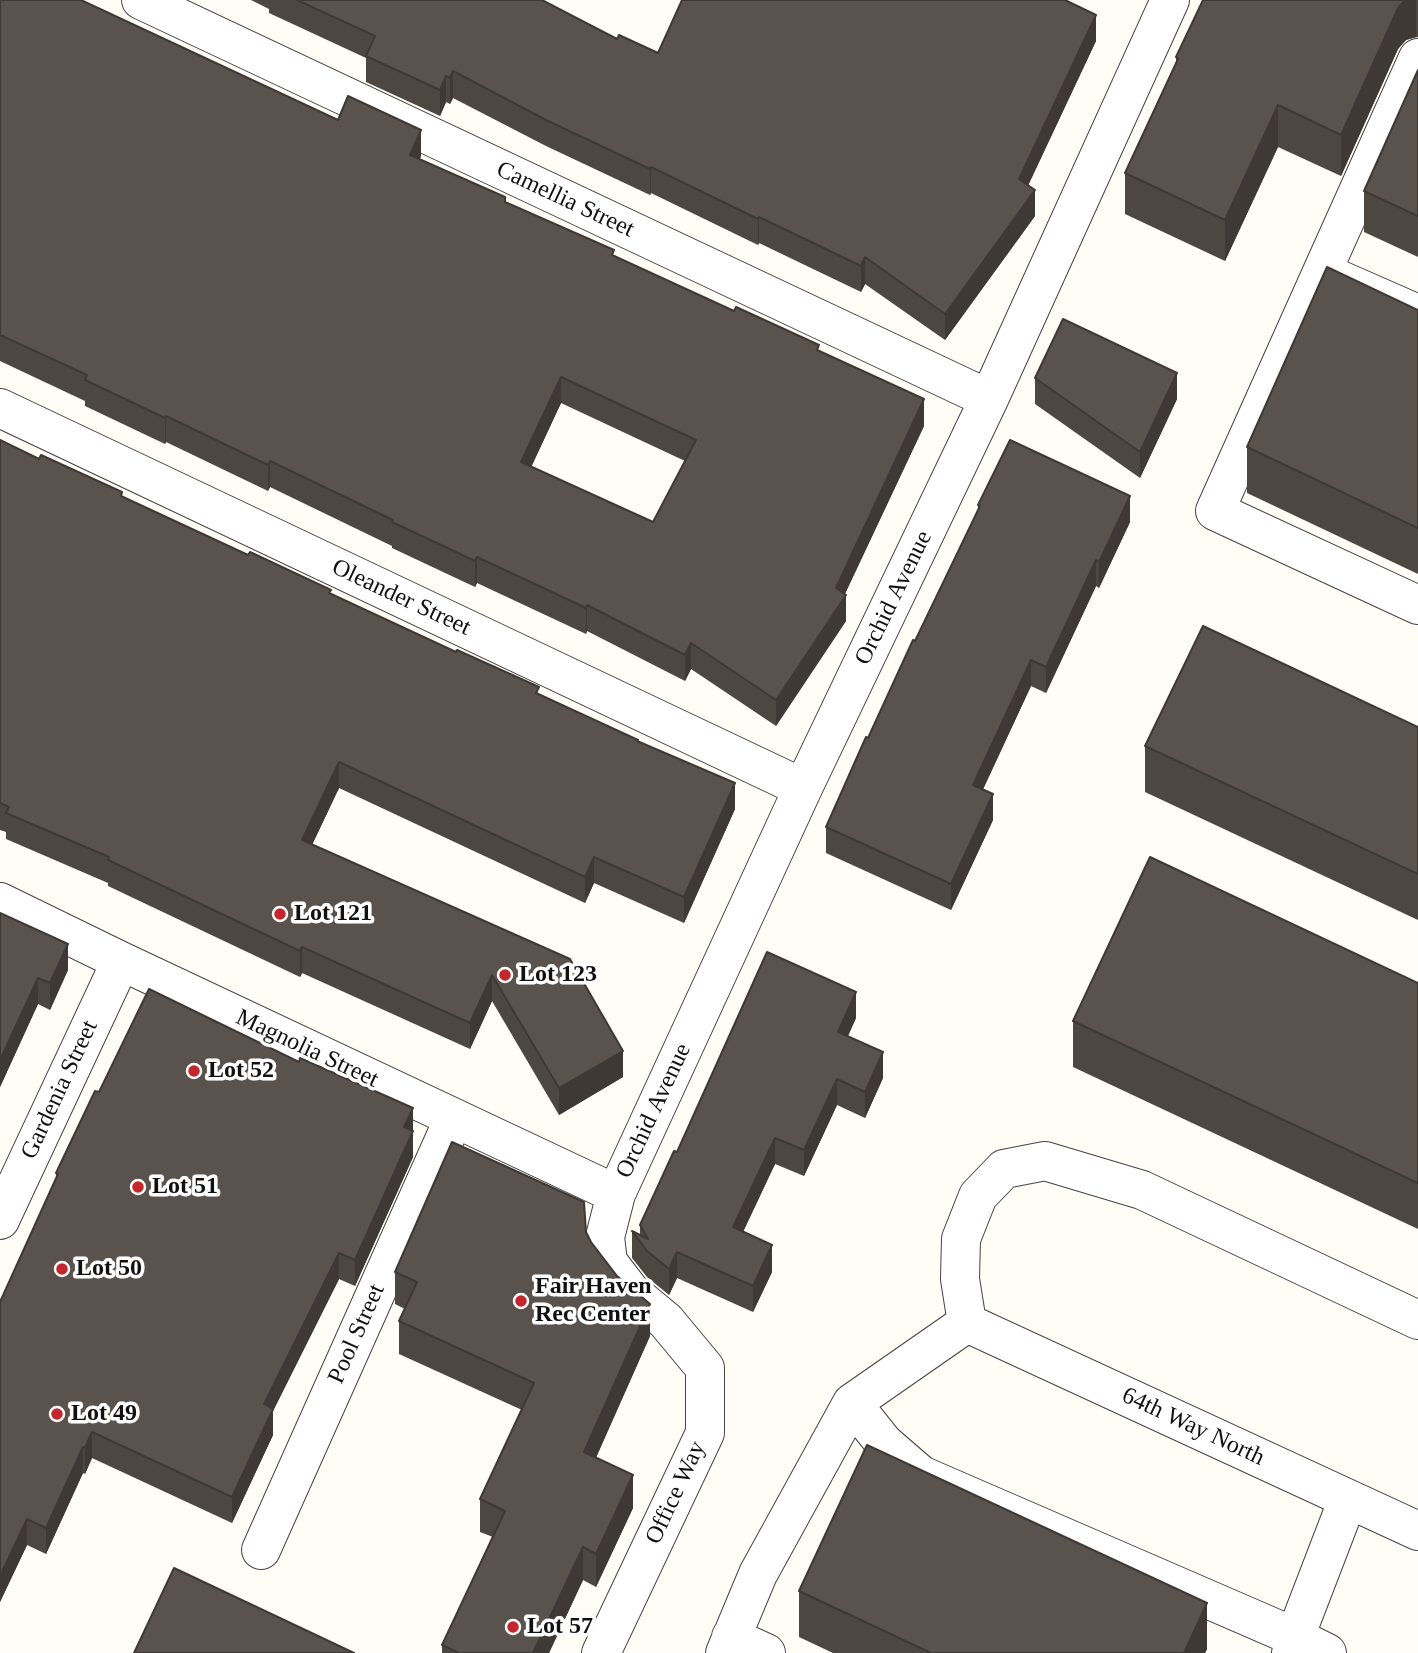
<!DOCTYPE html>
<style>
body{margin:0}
canvas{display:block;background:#fffdf5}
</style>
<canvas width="1418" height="1653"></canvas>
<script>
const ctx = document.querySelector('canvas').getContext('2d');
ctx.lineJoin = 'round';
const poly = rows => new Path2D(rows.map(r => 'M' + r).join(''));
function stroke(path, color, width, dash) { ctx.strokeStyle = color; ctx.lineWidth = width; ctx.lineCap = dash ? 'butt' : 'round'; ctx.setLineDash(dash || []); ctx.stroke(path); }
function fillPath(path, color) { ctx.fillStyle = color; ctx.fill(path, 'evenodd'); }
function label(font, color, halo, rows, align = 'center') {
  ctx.font = font + ' "Times New Roman",serif'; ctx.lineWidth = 7; ctx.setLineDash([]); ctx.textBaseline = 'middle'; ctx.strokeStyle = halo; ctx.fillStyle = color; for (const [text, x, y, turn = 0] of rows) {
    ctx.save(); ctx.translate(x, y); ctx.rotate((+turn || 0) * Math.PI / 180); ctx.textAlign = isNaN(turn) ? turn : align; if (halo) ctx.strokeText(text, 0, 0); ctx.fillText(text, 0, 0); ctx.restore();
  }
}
const minor = poly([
 [141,0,989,399],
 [1322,272,1418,58],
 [1418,314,1322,272,1215,511,1418,605],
 [0,408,803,788],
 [0,902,121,961,616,1194],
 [0,1220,121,961],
 [967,1323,960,1279,961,1239,978,1196,1004,1169,1045,1161,1142,1190,1418,1320],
 [967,1323,1418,1531],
 [852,1403,884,1443,921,1475,1295,1637,1291,1653],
 [261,1550,454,1118],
 [731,1637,766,1653],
 [601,1653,705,1433,705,1368,666,1321,631,1292,608,1262,605,1237,616,1194,803,788,989,399,1170,0],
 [725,1653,758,1574,852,1403,967,1323],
 [1327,1653,1295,1637,1348,1499]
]);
stroke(minor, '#444', 40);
stroke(minor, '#fff', 38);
fillPath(poly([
 [0,0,338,120,421,156,420,159,614,256,819,351,924,426,845,594,846,621,776,726,691,669,685,681,587,631,586,634,477,583,475,587,392,548,392,546,270,487,268,491,166,442,165,444,85,406,85,401,0,361],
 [561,403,685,461,653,522,531,467],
 [251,0,542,0,617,39,658,53,1096,41,1028,185,1035,216,945,340,865,284,861,292,759,243,758,245,651,193,650,195,546,146,453,98,450,104,446,102,440,116,366,82,366,58,269,13,269,9],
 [1203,0,1418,0,1418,37,1406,40,1398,49,1341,176,1278,147,1225,261,1125,214,1125,173,1176,64,1176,57],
 [1418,70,1418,257,1364,232,1364,191],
 [1418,310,1418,574,1247,493,1247,447],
 [1035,378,1177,399,1140,478,1035,404],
 [0,440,331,594,638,741,735,809,684,923,594,883,585,903,339,788,312,845,570,959,623,1077,559,1115,492,1001,470,1049,302,973,300,977,108,886,108,883,6,839,6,832,0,830],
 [978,505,1130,522,1099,588,1096,586,1046,693,1031,686,983,789,993,820,951,910,826,853,826,827,978,510],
 [1418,727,1418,920,1145,792,1145,746],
 [0,913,68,970,50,1010,38,1004,0,1087],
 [1418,983,1418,1229,1073,1067,1073,1021],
 [856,1018,848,1036,883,1078,865,1118,837,1105,804,1176,775,1164,743,1232,772,1272,753,1312,677,1278,669,1295,647,1277,632,1258,632,1231,640,1235,640,1225,677,1152],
 [299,1062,413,1108,413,1157,355,1286,339,1279,273,1411,273,1435,232,1523,92,1458,85,1474,83,1473,46,1554,27,1545,0,1602,0,1302,56,1178,56,1173,99,1092],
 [586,1232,591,1242,650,1336,596,1457,633,1508,596,1587,583,1580,549,1653,442,1653,442,1645,493,1537,480,1532,480,1499,522,1410,399,1354,399,1321,405,1309,395,1304,395,1272],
 [799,1591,1207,1649,1205,1653,833,1653,799,1637]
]), '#4d4742');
fillPath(poly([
 [1405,0,1416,0,1416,36,1406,40,1398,49,1341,176,1341,135,1398,8],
 [1096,15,1096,41,1019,205,1019,179],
 [453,71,453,98,450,104,450,78],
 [446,76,446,102,440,116,440,90],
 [1278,105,1278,147,1225,261,1225,220],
 [421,130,421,156,410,181,410,155],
 [651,167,651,193,650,195,650,169],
 [1035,190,1035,216,945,340,945,314],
 [759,217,759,243,758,245,758,219],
 [865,257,865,284,861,292,861,266],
 [1177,373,1177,399,1140,478,1140,452],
 [561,377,561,403,521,489,521,462],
 [924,399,924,426,841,602,846,595,846,621,776,726,776,700,836,588],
 [166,416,166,442,165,444,165,418],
 [270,461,270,487,268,491,268,465],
 [1130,496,1130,522,1099,588,1099,562],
 [477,557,477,583,475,587,475,561],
 [1096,560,1096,586,1046,693,1046,667],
 [587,605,587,631,586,634,586,608],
 [691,643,691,669,685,681,685,655],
 [1031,660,1031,686,973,811,973,785],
 [339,762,339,788,302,866,302,840],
 [735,783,735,809,684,923,684,897],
 [993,794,993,820,951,910,951,884],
 [594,857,594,883,585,903,585,877],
 [68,944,68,970,50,1010,50,983],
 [302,947,302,973,300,977,300,951],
 [492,975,492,1001,470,1049,470,1023],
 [38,978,38,1004,0,1087,0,1060],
 [856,992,856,1018,838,1058,838,1032],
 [623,1051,623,1077,559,1115,559,1088],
 [883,1052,883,1078,865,1118,865,1092],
 [837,1079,837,1105,804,1176,804,1150],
 [413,1108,413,1157,355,1286,355,1260,404,1127],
 [775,1138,775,1164,733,1253,733,1227],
 [772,1245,772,1272,753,1312,753,1286],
 [677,1252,677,1278,669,1295,669,1269],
 [339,1253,339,1279,273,1411,273,1435,232,1523,232,1497,264,1404],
 [650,1304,650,1336,584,1485,584,1452],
 [92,1432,92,1458,85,1474,85,1448],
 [83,1447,83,1473,46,1554,46,1528],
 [633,1475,633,1508,596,1587,596,1554],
 [27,1519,27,1545,0,1602,0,1576],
 [583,1547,583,1580,549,1653,533,1653],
 [1207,1603,1207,1649,1205,1653,1184,1653]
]), '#3f3936');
const building = poly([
 [0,0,81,0,338,120,348,96,421,130,410,155,505,197,505,202,614,250,612,255,734,311,736,307,819,345,817,350,924,399,836,588,846,595,776,700,691,643,685,655,587,605,586,608,477,557,475,561,392,522,393,520,270,461,268,465,166,416,165,418,85,380,87,375,0,335,0,0],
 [561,377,696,440,653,522,521,462,561,377],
 [297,0,542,0,617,39,619,35,658,53,682,0,1065,0,1096,15,1019,179,1035,190,945,314,865,257,861,266,759,217,758,219,651,167,650,169,546,120,453,71,450,78,446,76,440,90,366,56,375,36,297,0],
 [1203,0,1405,0,1398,8,1341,135,1278,105,1225,220,1125,173,1178,59,1176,57,1203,0],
 [1418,70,1418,216,1364,191,1418,70],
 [1327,267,1418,310,1418,528,1247,447,1327,267],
 [1063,319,1177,373,1140,452,1035,378,1063,319],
 [0,440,39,459,41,455,122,492,121,496,248,555,250,552,331,590,329,593,456,652,457,650,539,687,536,693,638,740,637,741,735,783,684,897,594,857,585,877,339,762,302,840,570,959,623,1051,559,1088,492,975,470,1023,302,947,300,951,108,860,109,857,6,813,9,807,0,803,0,440],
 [1010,440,1130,496,1099,562,1096,560,1046,667,1031,660,973,785,993,794,951,884,826,827,866,737,868,738,913,640,915,641,980,506,978,505,1010,440],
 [1203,626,1418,727,1418,874,1145,746,1203,626],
 [1150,857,1418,983,1418,1183,1073,1021,1150,857],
 [0,913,68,944,50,983,38,978,0,1060,0,913],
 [767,952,856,992,838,1032,883,1052,865,1092,837,1079,804,1150,775,1138,733,1227,772,1245,753,1286,677,1252,669,1269,647,1251,632,1231,648,1239,640,1225,674,1151,677,1152,767,952],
 [149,989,299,1062,300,1058,413,1108,404,1127,413,1131,355,1260,339,1253,264,1404,273,1409,232,1497,92,1432,85,1448,83,1447,46,1528,27,1519,0,1576,0,1302,58,1174,56,1173,95,1091,99,1092,149,989],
 [452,1142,584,1202,586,1232,591,1242,617,1276,650,1304,584,1452,633,1475,596,1554,583,1547,533,1653,459,1653,442,1645,505,1511,480,1499,534,1383,399,1321,417,1282,395,1272,452,1142],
 [867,1445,1207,1603,1184,1653,931,1653,799,1591,867,1445],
 [174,1568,354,1653,134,1653,174,1568]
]);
fillPath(building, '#5a524d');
stroke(building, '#3f3936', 2);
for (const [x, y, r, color] of [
 [280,914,7,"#c4262e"],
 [505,975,7,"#c4262e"],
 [194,1071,7,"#c4262e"],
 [138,1187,7,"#c4262e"],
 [62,1269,7,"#c4262e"],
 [521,1301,7,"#c4262e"],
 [57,1414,7,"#c4262e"],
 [513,1627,7,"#c4262e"]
]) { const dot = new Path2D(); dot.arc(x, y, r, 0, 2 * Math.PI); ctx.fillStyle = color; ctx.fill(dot); stroke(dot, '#fff', 2.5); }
label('24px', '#111', '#fff', [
 ["Camellia Street",565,200,25],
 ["Oleander Street",401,598,25],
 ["Orchid Avenue",894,598,-64],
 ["Magnolia Street",307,1049,25],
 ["Gardenia Street",60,1090,-65],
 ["Orchid Avenue",654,1111,-65],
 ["Pool Street",357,1334,-66],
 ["64th Way North",1193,1427,25],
 ["Office Way",676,1493,-65]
]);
label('bold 24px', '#111', '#fff', [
 ["Lot 121",294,914],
 ["Lot 123",519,975],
 ["Lot 52",208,1071],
 ["Lot 51",152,1187],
 ["Lot 50",76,1269],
 ["Fair Haven",535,1287],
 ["Rec Center",535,1315],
 ["Lot 49",71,1414],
 ["Lot 57",527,1627]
], 'left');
</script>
